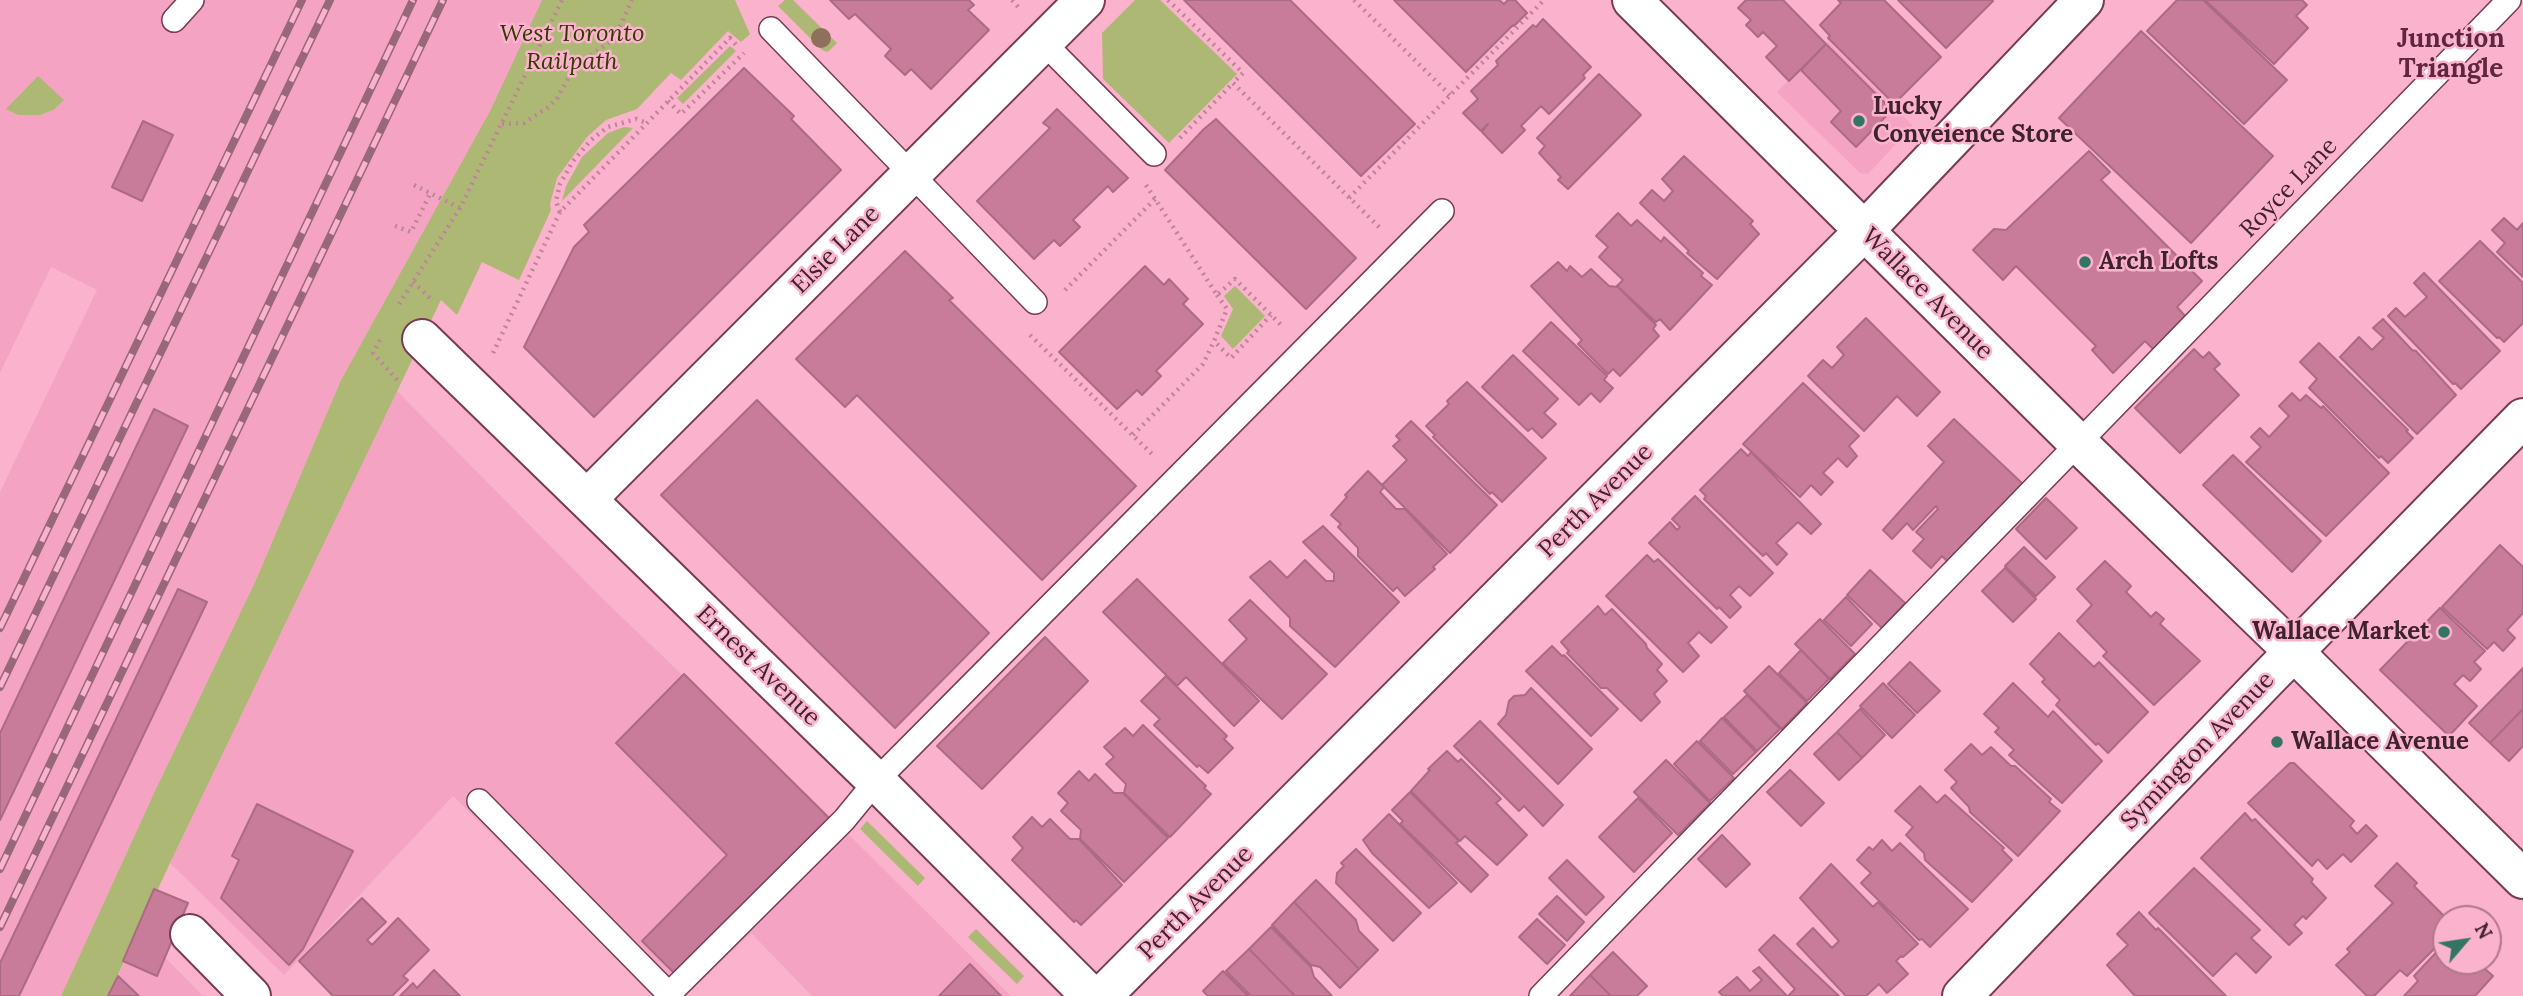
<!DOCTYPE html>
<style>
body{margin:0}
#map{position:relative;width:2523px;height:996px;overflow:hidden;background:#fbb2cd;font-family:Lora,serif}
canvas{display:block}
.north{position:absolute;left:2432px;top:905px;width:70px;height:70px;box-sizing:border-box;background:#fbb2cd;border:2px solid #af788d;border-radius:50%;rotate:61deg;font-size:19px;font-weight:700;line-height:28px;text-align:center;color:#3e222d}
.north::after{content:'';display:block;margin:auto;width:24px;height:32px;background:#337565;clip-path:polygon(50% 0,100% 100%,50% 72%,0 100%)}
</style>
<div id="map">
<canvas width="2523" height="996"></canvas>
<div class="north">N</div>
</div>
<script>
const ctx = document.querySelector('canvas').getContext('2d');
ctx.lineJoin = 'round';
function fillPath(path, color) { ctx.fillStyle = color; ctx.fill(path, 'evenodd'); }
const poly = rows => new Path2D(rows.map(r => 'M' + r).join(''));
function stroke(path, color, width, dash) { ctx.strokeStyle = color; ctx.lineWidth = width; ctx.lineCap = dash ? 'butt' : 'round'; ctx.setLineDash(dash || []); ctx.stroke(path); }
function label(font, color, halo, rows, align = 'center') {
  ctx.font = font + ' Lora,serif'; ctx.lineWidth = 5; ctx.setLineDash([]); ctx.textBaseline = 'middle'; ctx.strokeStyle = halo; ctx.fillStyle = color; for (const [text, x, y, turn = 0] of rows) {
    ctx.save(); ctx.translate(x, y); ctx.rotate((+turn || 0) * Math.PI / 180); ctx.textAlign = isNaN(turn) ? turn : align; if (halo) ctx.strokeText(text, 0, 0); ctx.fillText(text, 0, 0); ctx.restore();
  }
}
fillPath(poly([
 [0,0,542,0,490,111,341,380,256,580,155,791,61,996,0,996,0,492,97,290,51,267,0,373],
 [1828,41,1913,126,1868,174,1860,173,1777,92],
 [396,390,604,600,833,819,1011,996,812,996,751,933,686,996,655,996,453,796,284,975,170,863],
 [139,931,203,996,109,996]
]), '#f4a4c2');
fillPath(poly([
 [542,0,735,0,750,34,741,42,728,31,681,80,671,73,637,109,606,120,587,137,557,178,550,204,551,210,519,280,482,262,457,315,441,300,170,863,108,996,61,996,155,791,256,580,341,380,490,111],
 [785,0,793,0,837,43,830,50,827,52,822,50,778,6],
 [1135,0,1160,0,1237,74,1169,143,1103,79,1102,33],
 [730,46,736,51,683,104,677,98],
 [38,76,64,100,53,110,40,115,18,115,6,109],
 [624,127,633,128,562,201,566,186,582,157,608,133],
 [1235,286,1265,316,1233,349,1221,336,1233,309,1224,296],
 [867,821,925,878,918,886,860,829],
 [976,929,1024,976,1017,984,968,937]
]), '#aeb875');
const building = poly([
 [830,0,969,0,974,5,968,10,989,30,931,89,911,69,905,75,885,56,891,49,855,14,849,19,830,0],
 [1184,0,1290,0,1415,124,1361,176,1184,0],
 [1394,0,1499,0,1504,4,1508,0,1515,0,1527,13,1514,26,1513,25,1466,72,1394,0],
 [1746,0,1783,0,1826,44,1789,81,1766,57,1777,46,1763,32,1758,37,1746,25,1751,20,1738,8,1746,0],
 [1838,0,1884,0,1941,57,1894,104,1828,38,1830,36,1820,25,1841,3,1838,0],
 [1898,0,1991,0,1993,1,1946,48,1898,0],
 [2177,0,2203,0,2287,80,2244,124,2147,31,2177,0],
 [2205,0,2302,0,2307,5,2296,16,2308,28,2274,64,2205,0],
 [1543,19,1591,67,1583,75,1585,78,1549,114,1541,106,1521,126,1525,130,1502,153,1482,132,1488,124,1481,131,1463,113,1478,99,1471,91,1498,65,1496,61,1533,25,1536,27,1543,19],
 [2141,31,2273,156,2191,243,2059,118,2141,31],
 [1826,44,1892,110,1856,147,1831,122,1841,111,1801,70,1826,44],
 [744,68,794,116,791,119,841,170,594,417,524,347,574,247,589,232,584,225,744,68],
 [1599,74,1641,115,1568,189,1558,180,1561,177,1539,153,1545,146,1537,138,1599,74],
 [1057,109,1128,178,1113,192,1108,186,1073,220,1080,227,1060,246,1054,240,1034,259,977,201,1050,128,1043,123,1057,109],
 [1216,119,1356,258,1306,309,1165,170,1204,129,1216,119],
 [143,121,173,135,142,201,112,187,143,121],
 [2089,151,2110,172,2101,180,2202,281,2177,307,2187,318,2154,350,2145,341,2113,373,2092,350,2096,346,2016,266,2003,280,1973,250,1994,229,2006,230,2089,151],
 [1684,156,1753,221,1750,224,1759,234,1717,279,1687,253,1689,251,1640,203,1652,190,1664,201,1673,191,1662,179,1684,156],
 [1618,213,1631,226,1637,220,1661,242,1664,237,1703,273,1701,276,1712,285,1670,330,1660,319,1656,322,1617,286,1623,280,1599,257,1608,247,1596,236,1618,213],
 [2504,218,2517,230,2523,223,2523,277,2497,252,2505,243,2492,230,2504,218],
 [2480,241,2523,283,2523,323,2504,342,2499,337,2497,338,2439,281,2480,241],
 [905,251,953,298,949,300,1136,486,1042,580,857,395,845,407,796,359,905,251],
 [1558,262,1567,271,1570,266,1582,277,1591,269,1609,286,1618,287,1656,325,1653,329,1659,336,1620,376,1613,369,1608,374,1578,344,1582,340,1531,286,1558,262],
 [1145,266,1164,285,1169,279,1188,299,1183,304,1203,324,1156,371,1161,376,1142,395,1137,390,1117,409,1059,352,1145,266],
 [2424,273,2500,351,2461,389,2455,383,2453,384,2388,316,2396,308,2405,317,2427,297,2414,283,2424,273],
 [1866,318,1940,392,1917,416,1897,396,1864,431,1808,376,1823,360,1832,368,1844,355,1837,347,1866,318],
 [2383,319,2412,350,2416,351,2456,395,2417,434,2340,357,2359,337,2372,350,2384,338,2373,328,2383,319],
 [1551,322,1607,376,1604,380,1613,388,1600,402,1591,393,1579,405,1523,351,1551,322],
 [2319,343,2408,430,2406,431,2413,438,2388,463,2381,456,2379,458,2309,388,2317,379,2300,362,2319,343],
 [2194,349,2203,358,2209,352,2220,364,2214,369,2239,395,2180,453,2135,408,2194,349],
 [1513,355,1558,399,1544,413,1556,424,1542,438,1532,428,1528,431,1482,387,1513,355],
 [1467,382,1546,458,1502,502,1492,492,1490,494,1433,437,1435,435,1426,426,1449,404,1447,401,1467,382],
 [1803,383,1859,436,1849,446,1857,456,1847,467,1838,458,1823,473,1833,482,1821,495,1811,485,1800,497,1743,444,1803,383],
 [2292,393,2300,401,2306,395,2321,408,2323,406,2389,473,2326,536,2246,462,2261,447,2251,437,2260,428,2269,437,2289,416,2279,406,2292,393],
 [757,400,989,633,895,728,661,495,757,400],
 [154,409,188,426,0,820,0,733,154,409],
 [1954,419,2024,485,1950,564,1942,556,1931,568,1913,551,1924,539,1916,532,1938,509,1936,506,1913,530,1907,523,1892,539,1883,530,1944,462,1928,446,1954,419],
 [1411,421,1497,505,1450,553,1382,485,1407,460,1393,446,1400,440,1396,436,1411,421],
 [1741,449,1748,456,1751,452,1821,524,1811,534,1798,522,1776,543,1787,554,1777,565,1766,553,1763,556,1704,499,1706,496,1700,490,1741,449],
 [2233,455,2321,541,2292,572,2203,485,2233,455],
 [1368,471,1384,487,1380,492,1396,509,1405,509,1447,554,1433,567,1435,569,1405,596,1397,587,1393,591,1358,556,1358,548,1338,527,1341,524,1331,515,1347,497,1345,495,1368,471],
 [1695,496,1773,573,1750,596,1739,586,1730,595,1741,607,1730,618,1719,607,1717,609,1649,543,1670,522,1677,530,1680,527,1672,519,1695,496],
 [2046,498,2077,528,2046,559,2016,529,2046,498],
 [1323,526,1399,602,1335,667,1290,626,1290,618,1250,577,1270,561,1287,578,1305,560,1326,581,1334,581,1334,573,1303,542,1323,526],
 [2500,545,2523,567,2523,613,2507,630,2515,638,2503,651,2494,642,2487,649,2442,607,2500,545],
 [2024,547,2055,577,2036,596,2005,566,2024,547],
 [1647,555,1654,562,1658,559,1727,627,1711,643,1699,632,1688,643,1699,656,1683,672,1606,596,1647,555],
 [2105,561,2131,586,2126,592,2151,617,2156,612,2164,619,2160,624,2200,661,2154,705,2103,656,2107,652,2077,621,2092,605,2077,589,2105,561],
 [2005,568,2036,599,2013,622,1982,591,2005,568],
 [1870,570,1905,603,1882,628,1847,595,1870,570],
 [1137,579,1259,701,1234,726,1186,677,1177,686,1103,612,1137,579],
 [178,589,207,602,19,996,0,996,0,963,178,589],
 [1846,597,1872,624,1851,646,1824,620,1846,597],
 [1250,600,1327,674,1282,719,1223,663,1247,639,1229,620,1250,600],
 [1598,606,1605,615,1612,609,1646,644,1647,648,1662,664,1657,670,1667,681,1654,694,1660,702,1641,721,1607,688,1601,688,1567,653,1569,651,1561,642,1598,606],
 [2440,608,2485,651,2474,662,2481,669,2470,681,2463,675,2454,684,2477,706,2449,736,2380,670,2440,608],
 [1820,619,1855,654,1830,679,1795,644,1820,619],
 [2059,633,2094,667,2099,662,2148,712,2108,753,2098,743,2096,745,2056,705,2060,700,2042,682,2045,679,2030,664,2059,633],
 [1045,637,1088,681,982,789,937,746,1045,637],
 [1552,646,1562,656,1564,655,1618,709,1591,736,1526,671,1552,646],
 [1801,650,1829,679,1807,701,1779,673,1801,650],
 [1910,662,1940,691,1917,713,1888,684,1910,662],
 [1769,666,1807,703,1782,729,1744,691,1769,666],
 [2523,668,2523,709,2490,743,2469,723,2523,668],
 [684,674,830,819,676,975,642,941,727,855,616,743,684,674],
 [1166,676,1227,736,1224,739,1233,748,1208,773,1199,765,1197,767,1154,725,1160,719,1141,701,1166,676],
 [1883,683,1915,715,1892,738,1860,706,1883,683],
 [2013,683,2048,717,2053,711,2102,761,2062,803,2009,755,2014,750,1995,732,1999,728,1984,714,2013,683],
 [1531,688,1592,749,1558,784,1498,724,1506,715,1509,701,1514,696,1525,695,1531,688],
 [1747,695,1780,729,1757,751,1724,717,1747,695],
 [1860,709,1885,735,1862,758,1837,732,1860,709],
 [2523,709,2523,746,2509,761,2490,743,2523,709],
 [1722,718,1756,752,1733,774,1700,741,1722,718],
 [1480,721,1563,805,1543,826,1524,806,1519,811,1454,746,1480,721],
 [1143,725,1206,786,1204,788,1211,794,1170,837,1124,793,1126,784,1106,764,1114,757,1104,747,1125,728,1133,736,1143,725],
 [1837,732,1862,758,1839,780,1814,754,1837,732],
 [1697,741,1734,778,1710,801,1674,764,1697,741],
 [1971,744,1982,755,1991,747,2011,766,2015,766,2051,799,2049,802,2060,811,2018,856,1970,812,1969,807,1951,788,1957,782,1945,770,1971,744],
 [1447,751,1458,762,1461,759,1501,799,1496,803,1527,835,1497,865,1465,836,1460,841,1411,791,1430,770,1428,769,1447,751],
 [1666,760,1710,803,1678,835,1634,792,1666,760],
 [2290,763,2294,763,2354,821,2350,826,2357,834,2366,825,2377,836,2351,862,2343,854,2327,869,2318,859,2312,866,2248,803,2290,763],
 [1790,770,1824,803,1801,826,1767,792,1790,770],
 [1079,771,1089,781,1095,774,1114,793,1123,793,1168,838,1124,882,1080,839,1081,830,1061,811,1068,803,1058,793,1079,771],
 [1920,786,1937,803,1945,795,2004,848,2002,850,2012,860,1972,902,1925,860,1924,853,1906,835,1913,827,1895,811,1920,786],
 [1410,792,1459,841,1456,843,1488,875,1471,892,1400,824,1403,821,1392,810,1410,792],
 [1638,798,1672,833,1634,872,1599,837,1638,798],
 [257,804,353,851,303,949,289,965,221,898,239,860,232,856,257,804],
 [2245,813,2252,821,2255,819,2313,879,2311,882,2326,898,2306,919,2303,916,2294,925,2302,933,2289,945,2201,858,2245,813],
 [1389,814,1457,883,1429,908,1372,853,1363,840,1389,814],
 [1032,817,1042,827,1050,819,1070,839,1079,839,1122,885,1081,925,1076,920,1074,922,1012,860,1023,848,1013,837,1032,817],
 [1722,835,1750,864,1726,887,1698,859,1722,835],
 [1882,840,1892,851,1900,843,1968,909,1930,947,1922,939,1919,940,1861,883,1871,873,1857,860,1869,847,1873,850,1882,840],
 [1356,849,1421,913,1393,941,1336,883,1337,873,1344,866,1341,863,1356,849],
 [1567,860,1604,897,1586,915,1549,878,1567,860],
 [2397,863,2417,883,2414,886,2447,919,2446,937,2407,976,2400,970,2374,996,2367,996,2336,965,2350,952,2347,949,2393,903,2375,886,2397,863],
 [1831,864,1873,907,1878,902,1918,944,1903,957,1901,956,1896,961,1908,974,1887,993,1879,984,1866,996,1846,996,1797,944,1813,928,1832,948,1839,941,1800,898,1831,864],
 [2194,868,2260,930,2251,938,2271,957,2256,973,2236,953,2213,976,2149,913,2194,868],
 [1316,880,1356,920,1359,931,1378,950,1359,969,1294,902,1316,880],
 [154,889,188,903,157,976,123,961,154,889],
 [1557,896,1584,922,1567,941,1539,914,1557,896],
 [362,898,386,922,367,940,372,945,398,918,429,950,403,976,408,980,392,996,333,996,299,961,362,898],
 [1294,902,1359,969,1340,988,1320,967,1311,965,1272,925,1294,902],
 [2139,912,2156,930,2158,928,2226,996,2135,996,2107,965,2128,945,2117,934,2139,912],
 [1537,919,1565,945,1547,964,1519,937,1537,919],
 [1271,927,1311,967,1314,977,1332,996,1295,996,1249,949,1271,927],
 [1774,935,1839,996,1788,996,1795,989,1759,950,1774,935],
 [2446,942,2446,961,2476,961,2493,976,2475,996,2404,996,2418,981,2414,976,2446,942],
 [1249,949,1295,996,1251,996,1226,971,1249,949],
 [1613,952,1647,986,1637,996,1611,996,1590,975,1613,952],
 [970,964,1001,996,939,996,970,964],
 [1759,967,1787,996,1723,996,1719,992,1737,977,1750,991,1762,980,1753,971,1759,967],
 [434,970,460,996,400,996,413,983,417,988,434,970],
 [1223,971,1248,996,1208,996,1203,991,1223,971],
 [1590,975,1611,996,1570,996,1590,975],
 [118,976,139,996,108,996,118,976]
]);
fillPath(building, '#c87c99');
stroke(building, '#ad6a84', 2);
const lane = poly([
 [174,20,192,0],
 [771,29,1035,302],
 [1043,42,1154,154],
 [479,801,669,994],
 [667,996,844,820,876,781,1442,211],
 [1541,996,2509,0]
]);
const street = poly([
 [1632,0,2078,443,2294,652,2523,879],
 [422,339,876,781,1091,996],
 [587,499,1085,0],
 [190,934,251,996],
 [1102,996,1864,231,2084,0]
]);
const secondary = poly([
 [1962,996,2266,680,2523,418]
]);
stroke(lane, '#783a54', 26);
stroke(street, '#783a54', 42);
stroke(secondary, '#783a54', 42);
stroke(poly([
 [1012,0,1021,10],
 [1168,0,1243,73,1233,83,1380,228],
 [1354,0,1450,95],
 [668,101,681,114,744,53],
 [502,124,524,123,547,108,557,99,571,73,580,63,614,39,632,0],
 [1180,138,1233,83],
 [414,185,460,208],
 [1146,185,1217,295,1235,279,1283,327],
 [1349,198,1544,0],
 [560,212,556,201,560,184,573,161,591,140,608,127,636,119,647,123],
 [395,226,411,232,431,192],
 [413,282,430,298],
 [1065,290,1155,199],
 [1217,295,1227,309,1214,341,1231,358,1271,315],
 [399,304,460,208,562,0],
 [1030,335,1154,456],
 [380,340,373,353,400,383],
 [493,353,560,212,730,38,739,48],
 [1133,435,1203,364,1214,341]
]), '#be849a', 4.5, [2, 5]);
stroke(lane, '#fff', 23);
stroke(street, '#fff', 38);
stroke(secondary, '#fff', 38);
const rail = poly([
 [0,628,302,0],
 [0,687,330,0],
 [0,869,413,0],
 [0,927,443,0]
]);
stroke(rail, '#986779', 8);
stroke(rail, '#fbb2cd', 5, [16]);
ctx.fillStyle = '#8e705c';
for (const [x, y] of [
 [821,38]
]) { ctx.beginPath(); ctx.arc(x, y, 10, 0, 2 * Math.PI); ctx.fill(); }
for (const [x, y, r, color] of [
 [1859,121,7,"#337565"],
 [2085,262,7,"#337565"],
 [2444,632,7,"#337565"],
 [2277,742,7,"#337565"]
]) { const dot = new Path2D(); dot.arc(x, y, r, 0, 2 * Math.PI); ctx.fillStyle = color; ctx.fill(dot); stroke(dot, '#fbb2cd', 2.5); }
label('italic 24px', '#353a00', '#fbb2cd', [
 ["West Toronto",572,34],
 ["Railpath",572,62]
]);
label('bold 24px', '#3e222d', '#fbb2cd', [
 ["Lucky",1873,107],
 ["Conveience Store",1873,135],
 ["Arch Lofts",2099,262],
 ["Wallace Market",2430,632,"right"],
 ["Wallace Avenue",2291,742]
], 'left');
label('24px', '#3e222d', '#fbb2cd', [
 ["Royce Lane",2289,188,-46],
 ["Elsie Lane",836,250,-45],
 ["Wallace Avenue",1927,294,45],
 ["Perth Avenue",1596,501,-45],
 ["Ernest Avenue",758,666,44],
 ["Symington Avenue",2198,751,-46],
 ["Perth Avenue",1196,903,-45]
]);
label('bold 26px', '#60253f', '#fbb2cd', [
 ["Junction",2451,40],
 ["Triangle",2451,70]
]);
</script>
